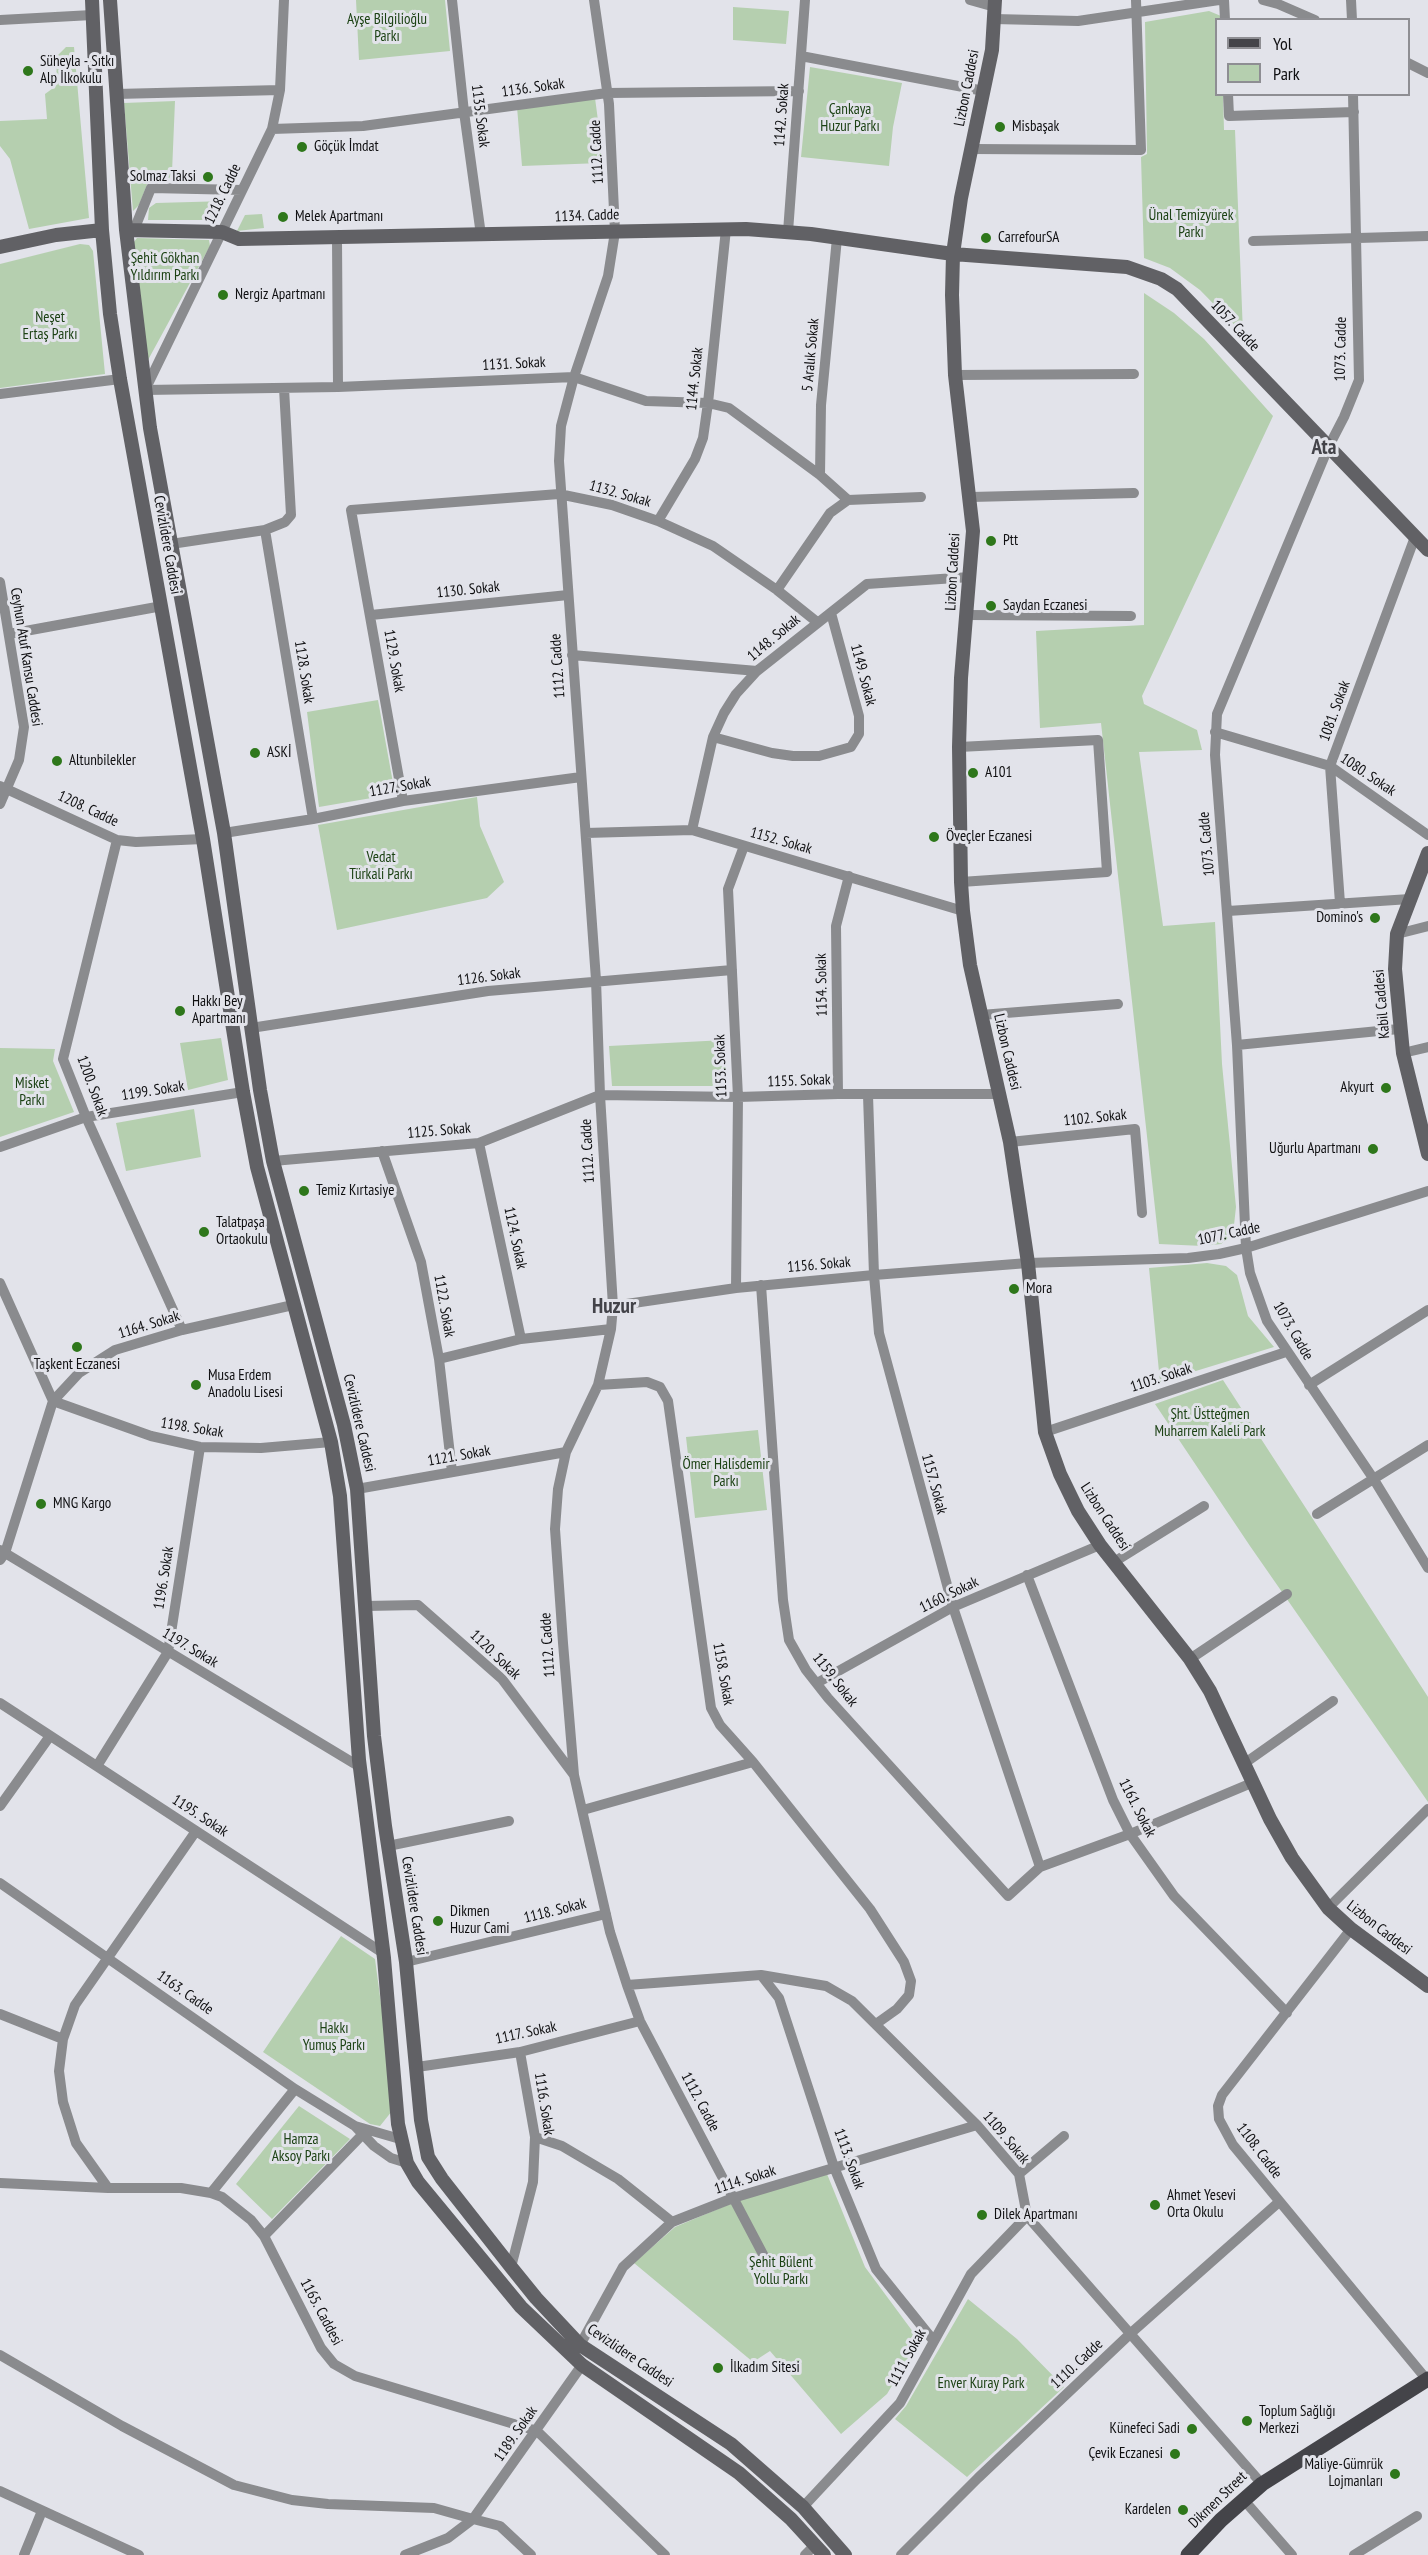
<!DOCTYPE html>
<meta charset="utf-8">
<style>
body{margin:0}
#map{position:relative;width:1428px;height:2555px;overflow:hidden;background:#e2e3ea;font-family:"PT Sans Narrow",sans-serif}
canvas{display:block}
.legend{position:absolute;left:1215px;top:18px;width:195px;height:78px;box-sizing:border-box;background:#e2e3ea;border:2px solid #8e8e93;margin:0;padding:8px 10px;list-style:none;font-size:18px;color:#0f0f11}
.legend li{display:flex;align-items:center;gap:12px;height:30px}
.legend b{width:30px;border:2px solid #8e8e93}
</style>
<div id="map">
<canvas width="1428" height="2555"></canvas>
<ul class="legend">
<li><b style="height:8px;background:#444449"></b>Yol</li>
<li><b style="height:16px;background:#b5cfaf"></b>Park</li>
</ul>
</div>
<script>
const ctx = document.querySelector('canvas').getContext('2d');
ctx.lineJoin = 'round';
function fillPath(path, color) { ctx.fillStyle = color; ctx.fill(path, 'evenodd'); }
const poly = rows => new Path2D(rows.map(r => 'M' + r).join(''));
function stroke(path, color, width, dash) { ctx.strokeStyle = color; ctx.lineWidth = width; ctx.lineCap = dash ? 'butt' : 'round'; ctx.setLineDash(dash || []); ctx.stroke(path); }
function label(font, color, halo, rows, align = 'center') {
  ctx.font = font + ' "PT Sans Narrow",sans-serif'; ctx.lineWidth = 6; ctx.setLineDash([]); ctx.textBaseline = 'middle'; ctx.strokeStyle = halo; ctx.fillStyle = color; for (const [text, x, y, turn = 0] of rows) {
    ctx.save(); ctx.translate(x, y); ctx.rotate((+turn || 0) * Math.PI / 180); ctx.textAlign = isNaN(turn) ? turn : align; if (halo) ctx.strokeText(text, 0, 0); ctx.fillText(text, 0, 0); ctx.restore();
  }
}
fillPath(poly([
 [356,0,445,0,450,51,359,60],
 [733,7,789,11,786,44,733,40],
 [1209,11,1221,16,1221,19,1216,20,1216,94,1223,95,1224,130,1235,130,1243,334,1200,290,1170,268,1144,258,1141,157,1147,154,1145,22],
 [66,47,74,47,89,218,29,229,10,159,0,146,0,121,47,119,45,94,56,86,57,56],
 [810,67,902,83,893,127,889,166,801,157],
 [595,98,601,143,601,163,522,166,517,107],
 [175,101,172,172,169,179,164,182,148,182,139,205,133,211,124,103],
 [227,201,216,220,148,220,149,208,156,203],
 [262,214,264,228,237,231,245,215],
 [137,238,209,240,210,246,148,360,133,243],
 [80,244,89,245,93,251,105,374,0,388,0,264],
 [1144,293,1174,313,1204,339,1273,416,1142,696,1144,704,1197,730,1202,750,1139,752,1163,926,1215,922,1222,1064,1236,1207,1233,1234,1221,1244,1203,1246,1159,1244,1101,723,1040,728,1036,631,1144,625],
 [378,700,395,794,319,807,307,712],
 [477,797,480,826,504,882,487,898,337,930,318,825],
 [221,1038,228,1080,188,1090,180,1043],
 [725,1040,726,1086,612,1086,609,1046],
 [0,1048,55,1049,53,1061,74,1112,0,1137],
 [194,1109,201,1157,126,1171,116,1123],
 [1207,1263,1226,1266,1237,1275,1248,1316,1274,1347,1160,1382,1149,1268],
 [1223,1380,1428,1697,1428,1802,1250,1546,1155,1404],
 [758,1430,767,1510,695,1518,686,1437],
 [341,1936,375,1959,392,2086,392,2111,380,2126,370,2124,263,2052],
 [299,2106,350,2139,272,2219,236,2184],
 [827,2174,865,2267,919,2340,887,2394,841,2434,770,2351,753,2362,634,2263,675,2227,744,2198],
 [968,2299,1017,2339,1064,2387,967,2477,895,2419,906,2406]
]), '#b5cfaf');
stroke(poly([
 [284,0,280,90,272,129,145,390,338,387,574,377,646,401,708,403,729,408,820,475,848,500],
 [452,0,464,112,481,235],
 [594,0,609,104,615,232,608,276,574,377,561,426,559,461,596,980,600,1095,613,1306,611,1329,598,1385,566,1452,558,1489,555,1529,563,1643,574,1775,610,1932,627,1985,640,2021,766,2260],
 [970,0,995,7],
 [1224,0,1225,20],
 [1263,0,1278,4,1315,20],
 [1351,0,1352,20],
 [994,19,1078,21,1219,0],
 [0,20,92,15],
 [801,56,984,91],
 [1408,63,1428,73],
 [116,94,280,90],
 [1228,94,1229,116,1354,112],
 [1353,94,1359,380,1344,417,1328,448,1217,714,1215,755,1237,1045,1246,1248,1250,1273,1267,1321,1373,1478,1428,1568],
 [272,129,363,126,607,93,799,91],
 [972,149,1141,150,1136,0],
 [134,230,151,188,242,190],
 [788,232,805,0],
 [337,239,338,387],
 [1253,241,1428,236],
 [955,375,1134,374],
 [0,394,120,379],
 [820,475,821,405,837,238],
 [971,497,1134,493],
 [848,500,921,497],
 [658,521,695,459,703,438,708,403,726,229],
 [265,530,313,819],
 [171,544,265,530,285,522,291,515,284,388],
 [0,582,24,727,19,760,0,804],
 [777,590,830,513,848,500],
 [371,615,568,595],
 [968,615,1131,616],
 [9,634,162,606],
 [572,655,757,671],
 [1215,732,1330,766,1428,835],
 [713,737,772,753,793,756,819,756,851,747,859,734,859,716,831,613],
 [959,747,1098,740,1107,872,961,882],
 [0,786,117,840,136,842,203,839],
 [403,801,351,510,559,494,612,505,658,521,713,546,777,590,817,622],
 [692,830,713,737,724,713,736,694,757,671,867,584,970,577],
 [224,833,313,819,403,801,581,777],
 [586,833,692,830,963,911],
 [117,840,63,1059,86,1117,182,1330],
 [1340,903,1330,766,1415,537],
 [1228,911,1410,899],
 [1397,934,1428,926],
 [981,1015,1118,1004],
 [251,1028,488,991,732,970],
 [1237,1045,1399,1029],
 [1403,1053,1428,1047],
 [838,1094,836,926,849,876],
 [868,1095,874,1275,879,1333,953,1607,1040,1867],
 [1010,1142,1135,1129,1142,1213],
 [479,1143,521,1339],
 [0,1147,86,1117,243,1092],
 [382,1151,421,1262,439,1359,452,1472],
 [273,1161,479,1143,600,1095,738,1097,838,1094,1000,1094],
 [0,1283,53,1401,151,1436,200,1447,261,1448,331,1442],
 [761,1285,783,1600,789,1640,806,1670,828,1698,1008,1896,1040,1867,1130,1834,1254,1782],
 [736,1288,738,1097,728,889,744,846],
 [613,1306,736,1288,874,1275,1028,1263,1188,1258,1219,1254,1246,1248,1428,1191],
 [439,1359,521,1339,611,1329],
 [598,1385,647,1382,660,1387,668,1401,711,1708,720,1725,753,1762,870,1909,904,1962,911,1981,909,1995,897,2009,876,2024],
 [1309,1385,1428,1310],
 [1045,1432,1286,1352],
 [357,1489,566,1452],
 [1317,1514,1428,1445],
 [0,1550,360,1767],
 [0,1560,5,1553,53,1401,79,1373,115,1350,182,1330,293,1305],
 [1114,1562,1204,1506],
 [1027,1575,1113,1800,1130,1834,1174,1896,1287,2013],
 [366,1606,418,1605,502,1679,574,1775],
 [1190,1659,1287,1594],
 [817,1683,953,1607,1100,1545],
 [0,1703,383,1953],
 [1245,1763,1333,1701],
 [97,1766,168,1652,200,1447],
 [0,1806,50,1736],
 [583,1810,753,1762],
 [388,1846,509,1821],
 [0,1883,295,2089,355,2126,374,2146,391,2158,407,2163],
 [1328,1908,1428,1809],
 [1351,1929,1222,2095,1218,2106,1219,2119,1233,2145,1428,2381],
 [406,1962,606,1914],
 [761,1975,779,1998,834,2167,876,2269,933,2340],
 [627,1985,761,1975,826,1986,852,2001,977,2125,1019,2174,1027,2216,1262,2484],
 [0,2014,63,2039],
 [417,2067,520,2052,640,2021],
 [355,2126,400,2139],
 [535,2137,562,2146,618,2179,672,2222],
 [1019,2174,1064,2136],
 [0,2183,108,2188,181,2188,211,2193,222,2197,251,2220,264,2236,321,2348,334,2364,355,2376,537,2431,665,2555],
 [108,2188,76,2143,63,2102,59,2071,63,2039,75,2005,196,1831],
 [211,2193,295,2089],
 [264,2236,362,2135],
 [511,2267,533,2182,535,2137,520,2052],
 [580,2345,623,2267,672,2222,733,2198,977,2125],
 [0,2355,122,2426,234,2485,292,2500,328,2504,434,2508,473,2519,582,2365],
 [0,2491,139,2555],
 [1243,2499,1292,2555],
 [803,2507,900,2403,971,2274,1027,2216],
 [24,2555,42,2511],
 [405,2555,448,2538,473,2519,500,2526,531,2555],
 [805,2555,815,2545],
 [901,2555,978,2478,1131,2333,1279,2202],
 [1354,2555,1417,2516]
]), '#8a8b8e', 10);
stroke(poly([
 [92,0,102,230,110,314,120,379,203,839,243,1092,257,1167,331,1442,340,1496,359,1760,384,1958,398,2124,407,2163,418,2182,521,2307,582,2365,739,2473,791,2519,824,2555],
 [110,0,126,230,150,428,224,833,260,1090,273,1161,344,1425,357,1489,374,1736,385,1826,406,1962,421,2120,428,2157,442,2179,511,2267,536,2298,580,2345,731,2444,803,2507,845,2555],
 [995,0,992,50,961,198,953,254,952,295,955,375,973,531,961,678,959,747,961,882,963,911,970,965,1010,1142,1028,1263,1045,1432,1060,1474,1078,1511,1100,1545,1190,1659,1210,1691,1270,1819,1292,1858,1328,1908,1351,1929,1428,1986],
 [126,230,222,232,239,239,746,229,811,234,953,254,1127,267,1161,279,1177,289,1428,550],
 [0,247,56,235,102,230],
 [1428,853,1397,934,1395,969,1403,1053,1428,1154]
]), '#616165', 14);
stroke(poly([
 [1188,2555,1221,2520,1262,2484,1428,2379]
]), '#444449', 15);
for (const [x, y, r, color] of [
 [28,71,6,"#2e771b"],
 [1000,127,6,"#2e771b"],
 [302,147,6,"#2e771b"],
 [208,177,6,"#2e771b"],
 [283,217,6,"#2e771b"],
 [986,238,6,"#2e771b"],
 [223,295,6,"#2e771b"],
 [991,541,6,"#2e771b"],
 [991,606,6,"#2e771b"],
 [255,753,6,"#2e771b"],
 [57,761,6,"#2e771b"],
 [973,773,6,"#2e771b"],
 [934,837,6,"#2e771b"],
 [1375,918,6,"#2e771b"],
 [180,1011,6,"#2e771b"],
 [1386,1088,6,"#2e771b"],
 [1373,1149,6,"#2e771b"],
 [304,1191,6,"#2e771b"],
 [204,1232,6,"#2e771b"],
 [1014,1289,6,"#2e771b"],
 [77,1347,6,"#2e771b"],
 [196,1385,6,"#2e771b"],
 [41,1504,6,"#2e771b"],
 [438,1921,6,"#2e771b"],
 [1155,2205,6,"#2e771b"],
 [982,2215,6,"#2e771b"],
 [718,2368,6,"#2e771b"],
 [1247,2421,6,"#2e771b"],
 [1192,2429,6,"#2e771b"],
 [1175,2454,6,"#2e771b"],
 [1395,2474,6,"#2e771b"],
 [1183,2510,6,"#2e771b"]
]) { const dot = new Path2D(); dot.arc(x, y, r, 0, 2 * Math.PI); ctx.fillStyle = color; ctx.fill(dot); stroke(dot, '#e2e3ea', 2); }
label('15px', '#1c4214', '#e2e3ea', [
 ["Ayşe Bilgilioğlu",387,20],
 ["Parkı",387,37],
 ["Çankaya",850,110],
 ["Huzur Parkı",850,127],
 ["Ünal Temizyürek",1191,216],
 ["Parkı",1191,233],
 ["Şehit Gökhan",165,259],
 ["Yıldırım Parkı",165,276],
 ["Neşet",50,318],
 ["Ertaş Parkı",50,335],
 ["Vedat",381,858],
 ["Türkali Parkı",381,875],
 ["Misket",32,1084],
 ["Parkı",32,1101],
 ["Şht. Üstteğmen",1210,1415],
 ["Muharrem Kaleli Park",1210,1432],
 ["Ömer Halisdemir",726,1465],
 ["Parkı",726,1482],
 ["Hakkı",334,2029],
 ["Yumuş Parkı",334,2046],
 ["Hamza",301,2140],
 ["Aksoy Parkı",301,2157],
 ["Şehit Bülent",781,2263],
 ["Yollu Parkı",781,2280],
 ["Enver Kuray Park",981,2384]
]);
label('15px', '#0f0f11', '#e2e3ea', [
 ["Süheyla - Sıtkı",40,62],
 ["Alp İlkokulu",40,79],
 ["Misbaşak",1012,127],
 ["Göçük İmdat",314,147],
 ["Solmaz Taksi",196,177,"right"],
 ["Melek Apartmanı",295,217],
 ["CarrefourSA",998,238],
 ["Nergiz Apartmanı",235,295],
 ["Ptt",1003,541],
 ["Saydan Eczanesi",1003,606],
 ["ASKİ",267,753],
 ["Altunbilekler",69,761],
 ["A101",985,773],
 ["Öveçler Eczanesi",946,837],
 ["Domino's",1363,918,"right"],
 ["Hakkı Bey",192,1002],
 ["Apartmanı",192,1019],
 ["Akyurt",1374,1088,"right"],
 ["Uğurlu Apartmanı",1361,1149,"right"],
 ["Temiz Kırtasiye",316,1191],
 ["Talatpaşa",216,1223],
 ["Ortaokulu",216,1240],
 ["Mora",1026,1289],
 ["Taşkent Eczanesi",77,1365,"center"],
 ["Musa Erdem",208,1376],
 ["Anadolu Lisesi",208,1393],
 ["MNG Kargo",53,1504],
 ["Dikmen",450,1912],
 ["Huzur Cami",450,1929],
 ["Ahmet Yesevi",1167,2196],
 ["Orta Okulu",1167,2213],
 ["Dilek Apartmanı",994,2215],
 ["İlkadım Sitesi",730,2368],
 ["Toplum Sağlığı",1259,2412],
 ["Merkezi",1259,2429],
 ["Künefeci Sadi",1180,2429,"right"],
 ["Çevik Eczanesi",1163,2454,"right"],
 ["Maliye-Gümrük",1383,2465,"right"],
 ["Lojmanları",1383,2482,"right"],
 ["Kardelen",1171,2510,"right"]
], 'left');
label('15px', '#0f0f11', '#e2e3ea', [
 ["1136. Sokak",533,88,-8],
 ["Lizbon Caddesi",967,88,-79],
 ["1142. Sokak",782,115,-86],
 ["1135. Sokak",480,116,83],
 ["1112. Cadde",597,152,-93],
 ["1218. Cadde",223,194,-64],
 ["1134. Cadde",587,216,-2],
 ["1057. Cadde",1235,326,47],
 ["1073. Cadde",1341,349,-89],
 ["5 Aralık Sokak",811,355,-85],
 ["1131. Sokak",514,364,-3],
 ["1144. Sokak",695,379,-84],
 ["1132. Sokak",620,494,16],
 ["Cevizlidere Caddesi",167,545,80],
 ["Lizbon Caddesi",953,572,-87],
 ["1130. Sokak",468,590,-6],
 ["1148. Sokak",774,638,-40],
 ["Ceyhun Atuf Kansu Caddesi",26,657,81],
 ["1129. Sokak",394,661,80],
 ["1112. Cadde",558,666,-94],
 ["1128. Sokak",304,672,81],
 ["1149. Sokak",863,675,75],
 ["1081. Sokak",1335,711,-70],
 ["1080. Sokak",1368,775,34],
 ["1127. Sokak",400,787,-10],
 ["1208. Cadde",88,809,25],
 ["1152. Sokak",781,841,16],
 ["1073. Cadde",1207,844,-95],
 ["1126. Sokak",489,977,-7],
 ["1154. Sokak",822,985,-91],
 ["Kabil Caddesi",1382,1004,-95],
 ["Lizbon Caddesi",1007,1052,77],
 ["1153. Sokak",721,1066,-92],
 ["1155. Sokak",799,1081,-2],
 ["1200. Sokak",92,1086,70],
 ["1199. Sokak",153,1091,-9],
 ["1102. Sokak",1095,1118,-6],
 ["1125. Sokak",439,1131,-5],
 ["1112. Cadde",588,1151,-93],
 ["1077. Cadde",1229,1234,-12],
 ["1124. Sokak",515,1238,78],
 ["1156. Sokak",819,1265,-5],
 ["1122. Sokak",444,1306,80],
 ["1164. Sokak",149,1325,-17],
 ["1073. Cadde",1293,1331,60],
 ["1103. Sokak",1161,1378,-18],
 ["Cevizlidere Caddesi",359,1423,77],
 ["1198. Sokak",192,1428,9],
 ["1121. Sokak",459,1456,-10],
 ["1157. Sokak",934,1484,75],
 ["Lizbon Caddesi",1105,1517,57],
 ["1196. Sokak",164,1578,-81],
 ["1160. Sokak",949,1595,-26],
 ["1112. Cadde",548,1645,-94],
 ["1197. Sokak",190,1648,31],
 ["1120. Sokak",495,1655,44],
 ["1158. Sokak",723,1674,80],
 ["1159. Sokak",835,1680,52],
 ["1161. Sokak",1137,1808,63],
 ["1195. Sokak",200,1816,33],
 ["Cevizlidere Caddesi",414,1906,81],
 ["1118. Sokak",555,1911,-14],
 ["Lizbon Caddesi",1379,1928,38],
 ["1163. Cadde",185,1993,35],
 ["1117. Sokak",526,2033,-12],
 ["1112. Cadde",700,2102,62],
 ["1116. Sokak",544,2104,81],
 ["1109. Sokak",1006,2138,50],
 ["1108. Cadde",1259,2151,53],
 ["1113. Sokak",849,2159,70],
 ["1114. Sokak",745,2180,-18],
 ["1165. Caddesi",321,2312,62],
 ["Cevizlidere Caddesi",630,2356,34],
 ["1111. Sokak",907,2358,-61],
 ["1110. Cadde",1077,2364,-43],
 ["1189. Sokak",516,2434,-55],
 ["Dikmen Street",1218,2500,-44]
]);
label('bold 21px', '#434349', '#e2e3ea', [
 ["Ata",1324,448],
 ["Huzur",614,1307]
]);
</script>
